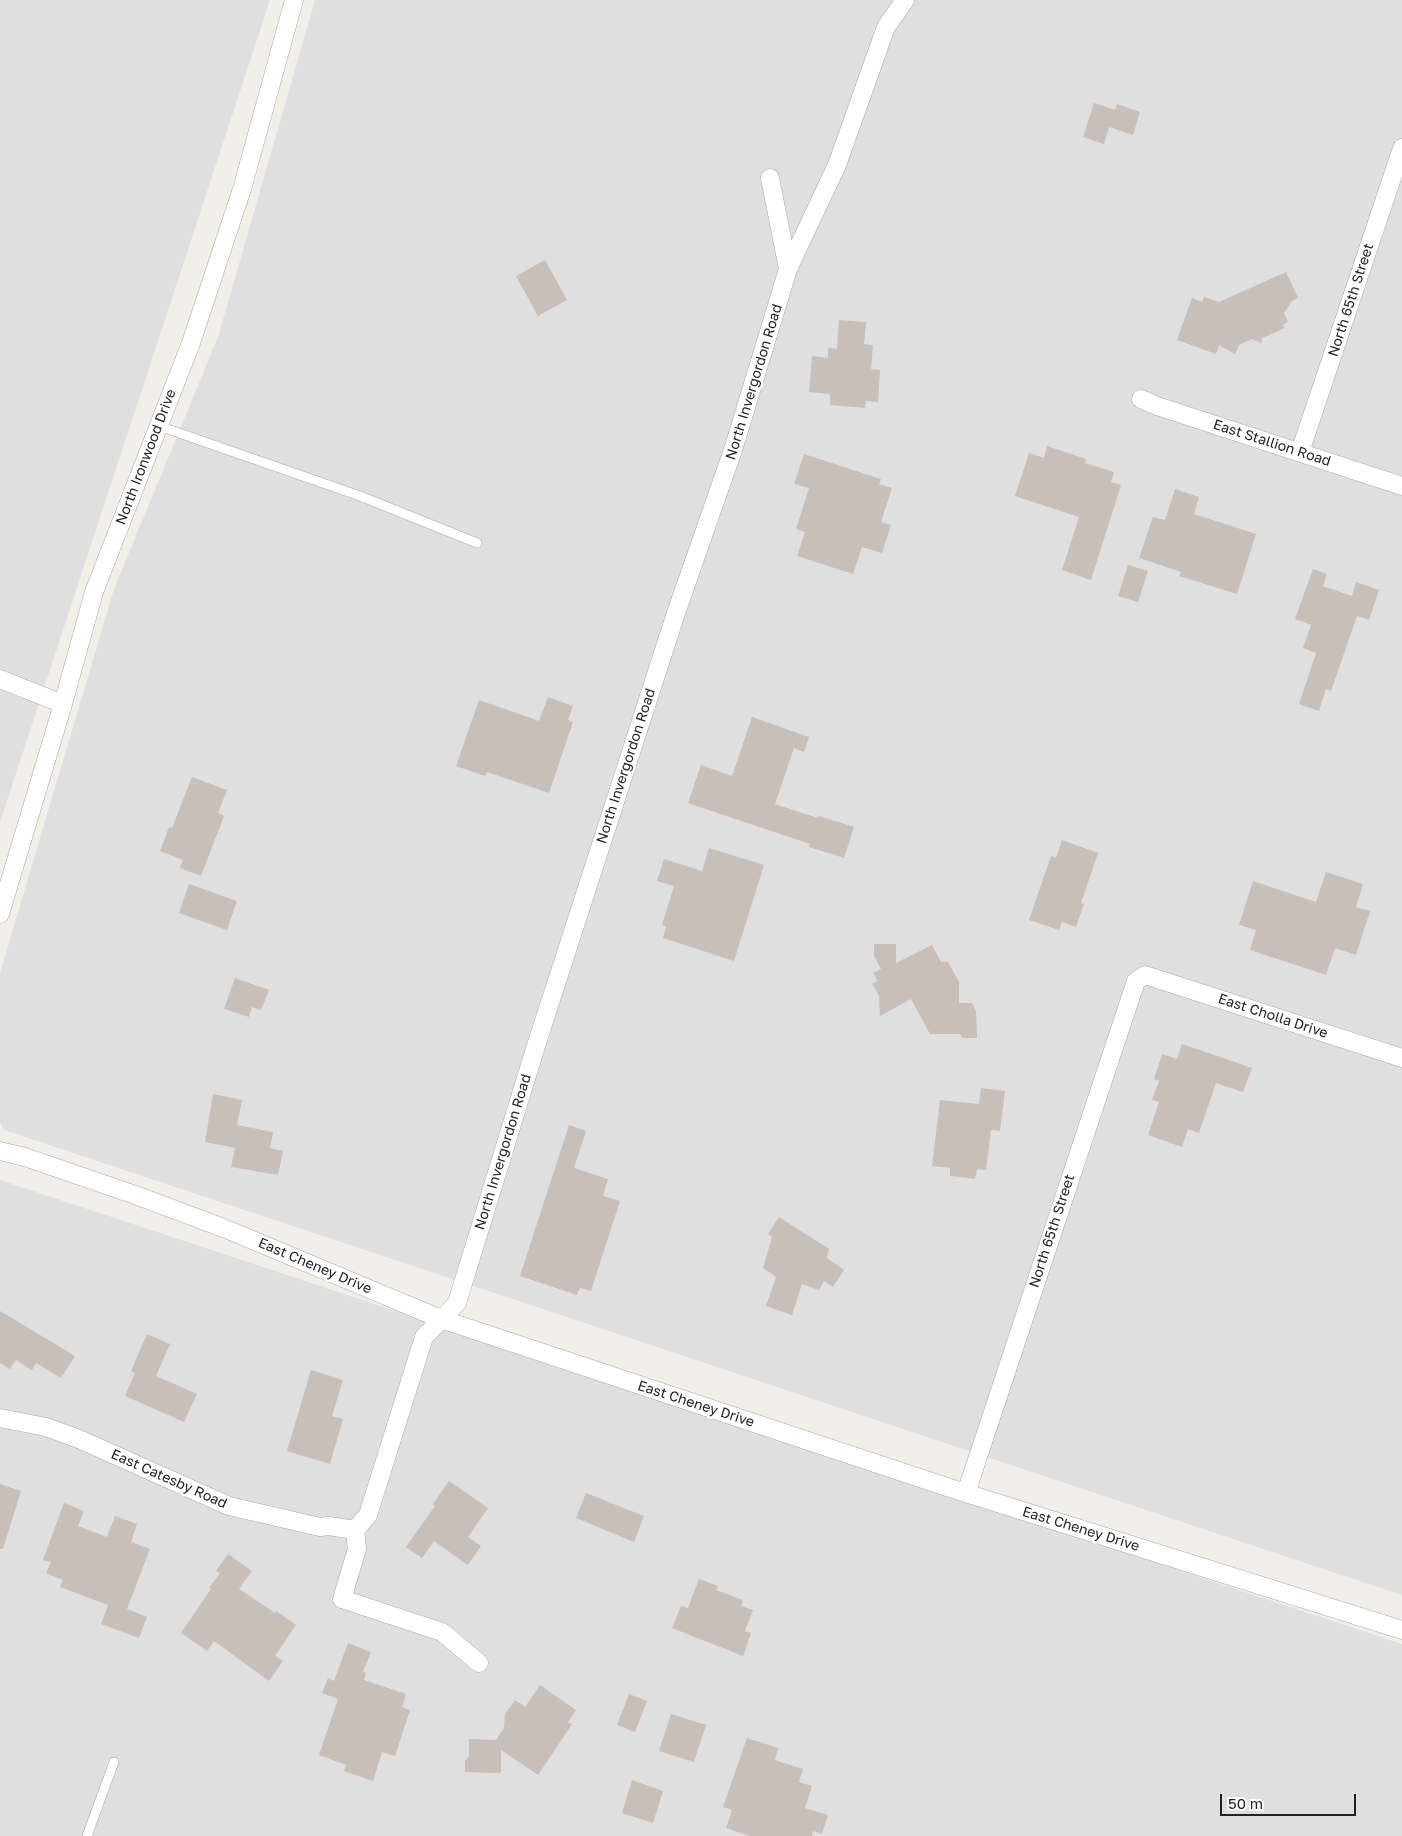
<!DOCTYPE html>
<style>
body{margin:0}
#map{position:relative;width:1402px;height:1836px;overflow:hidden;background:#f2efe9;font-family:"Golos Text",sans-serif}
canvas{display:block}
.scale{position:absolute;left:1220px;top:1794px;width:136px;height:22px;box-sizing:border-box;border:2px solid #222;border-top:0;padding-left:6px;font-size:15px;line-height:18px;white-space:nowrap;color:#222;-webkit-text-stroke:4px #fff;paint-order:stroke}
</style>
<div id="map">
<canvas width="1402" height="1836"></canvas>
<div class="scale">50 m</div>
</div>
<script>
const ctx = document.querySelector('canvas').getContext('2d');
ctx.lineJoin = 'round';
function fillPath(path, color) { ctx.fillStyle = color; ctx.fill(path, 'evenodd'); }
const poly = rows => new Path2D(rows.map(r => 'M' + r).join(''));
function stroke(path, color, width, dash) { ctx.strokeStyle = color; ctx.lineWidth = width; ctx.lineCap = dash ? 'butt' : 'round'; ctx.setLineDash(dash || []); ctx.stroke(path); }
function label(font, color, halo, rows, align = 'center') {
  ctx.font = font + ' "Golos Text",sans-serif'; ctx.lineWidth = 5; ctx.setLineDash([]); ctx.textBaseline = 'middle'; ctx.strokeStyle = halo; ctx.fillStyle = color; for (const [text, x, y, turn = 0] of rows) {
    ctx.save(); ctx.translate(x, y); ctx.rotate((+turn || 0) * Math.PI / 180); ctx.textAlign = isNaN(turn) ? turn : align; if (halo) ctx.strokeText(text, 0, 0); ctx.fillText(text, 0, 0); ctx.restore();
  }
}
fillPath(poly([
 [0,0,270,0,0,822],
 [315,0,1402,0,1402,1595,4,1130,0,1122,0,973,114,589,218,337],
 [0,1180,1402,1644,1402,1836,0,1836]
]), '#e0dfdf');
fillPath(poly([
 [1094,103,1115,110,1117,104,1140,112,1133,135,1109,127,1104,144,1083,137],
 [545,260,567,300,538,316,516,276],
 [1286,272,1298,298,1292,301,1284,313,1288,322,1283,325,1285,328,1262,338,1261,343,1252,339,1239,345,1235,354,1219,345,1216,354,1177,340,1192,298,1202,302,1204,297,1219,302],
 [839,320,866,322,864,344,873,345,871,369,880,370,878,402,866,401,865,408,830,405,830,394,809,392,812,356,828,358,828,348,837,349],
 [1047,446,1086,459,1085,463,1114,472,1111,482,1121,485,1091,580,1062,570,1079,517,1015,496,1029,453,1044,458],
 [804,454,881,479,879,484,892,488,881,522,891,525,882,553,862,547,853,574,797,556,805,532,796,529,809,488,794,484],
 [1175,489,1199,497,1194,514,1256,534,1237,594,1179,576,1181,572,1139,558,1153,517,1165,520],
 [1128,565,1148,571,1138,602,1118,596],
 [1313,569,1327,574,1323,586,1352,596,1356,582,1379,590,1369,620,1357,616,1331,691,1326,689,1319,711,1299,704,1316,653,1303,648,1311,625,1295,619],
 [548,697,573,706,568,720,573,722,549,793,487,772,485,776,456,766,479,700,539,721],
 [752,717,809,737,804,752,794,748,775,804,818,818,819,816,854,827,844,858,809,847,810,844,688,803,701,765,732,776],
 [192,777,227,790,218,813,224,816,201,876,180,868,183,860,160,851,169,827,172,828],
 [1062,840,1098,853,1081,903,1084,904,1076,927,1062,922,1059,930,1029,920,1051,856,1056,858],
 [709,848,764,865,734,961,663,938,666,927,662,925,674,886,657,881,664,859,702,871],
 [1326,872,1363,884,1356,907,1370,911,1356,955,1335,948,1326,975,1250,950,1256,930,1239,925,1253,881,1316,902],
 [189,884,237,901,227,930,179,913],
 [874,944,896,944,896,963,932,945,941,962,948,962,959,982,959,1003,972,1003,976,1011,977,1038,963,1038,960,1034,930,1034,911,999,880,1016,879,995,872,984,878,981,873,973,881,969,874,956],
 [235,978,269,990,261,1010,252,1007,249,1017,224,1009],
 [1182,1044,1252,1068,1243,1092,1216,1083,1199,1133,1188,1129,1182,1147,1148,1135,1159,1102,1152,1100,1159,1081,1154,1079,1162,1054,1177,1059],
 [981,1088,1005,1091,1000,1131,991,1130,986,1170,977,1169,975,1179,950,1176,950,1168,932,1166,940,1100,979,1104],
 [213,1094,242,1100,237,1125,273,1132,270,1148,283,1151,278,1175,231,1167,235,1148,205,1142],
 [569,1125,586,1131,574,1168,608,1179,603,1196,620,1201,591,1291,580,1288,577,1295,520,1276],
 [779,1217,829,1249,827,1258,844,1270,833,1287,824,1281,819,1290,802,1284,792,1315,766,1306,776,1277,763,1268,772,1237,768,1234],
 [0,1311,75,1356,61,1378,36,1363,32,1370,16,1360,10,1369,0,1363],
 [147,1334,170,1344,156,1376,197,1394,184,1422,125,1396,135,1373,131,1371],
 [311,1370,343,1380,332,1416,343,1419,330,1464,287,1451],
 [449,1481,488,1508,468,1537,481,1546,468,1565,434,1541,422,1558,406,1547,435,1506,433,1504],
 [0,1484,21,1491,3,1549,0,1549],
 [586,1493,644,1516,634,1542,576,1518],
 [64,1503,84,1511,78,1526,107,1537,115,1516,137,1524,131,1542,150,1549,127,1609,147,1617,139,1638,101,1624,108,1605,60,1587,63,1580,46,1573,51,1562,43,1560],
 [228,1554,252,1571,239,1589,275,1613,276,1611,296,1625,275,1656,283,1661,269,1681,214,1641,207,1651,181,1633,211,1589,209,1588,220,1573,216,1571],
 [699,1579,718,1586,716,1590,743,1600,741,1606,753,1610,745,1631,751,1633,743,1656,672,1628,681,1606,688,1608],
 [348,1643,371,1652,363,1672,366,1673,364,1680,406,1694,402,1707,410,1710,395,1756,382,1752,373,1781,344,1771,346,1765,319,1755,338,1699,322,1693,328,1678,334,1681],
 [540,1685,576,1710,568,1722,572,1724,538,1775,501,1750,501,1773,465,1772,465,1761,469,1756,469,1739,496,1740,504,1728,505,1714,515,1700,525,1707],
 [629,1694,647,1701,635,1732,617,1725],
 [671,1714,706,1725,694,1762,659,1751],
 [747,1738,778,1748,775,1760,803,1769,799,1782,812,1786,805,1808,828,1815,822,1834,813,1831,812,1836,750,1836,726,1828,732,1810,723,1807],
 [632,1780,663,1791,653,1823,622,1813]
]), '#c7bfb8');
const service = poly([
 [159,426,360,496,477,543],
 [87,1836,114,1762]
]);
const minor = poly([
 [770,178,788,269],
 [1141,399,1157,406,1402,486],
 [1300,452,1402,148],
 [0,679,63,704],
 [0,914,63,704,94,592,191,343,242,189,294,0],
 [0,1151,25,1157,138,1196,226,1229,441,1319,953,1489,1402,1630],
 [0,1418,46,1427,79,1439,229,1506,320,1527,328,1526,355,1530],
 [966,1493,1136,981,1145,975,1402,1058],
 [355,1530,368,1515,424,1337,457,1303,535,1049,676,613,733,450,788,269,837,165,886,27,905,0],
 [355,1530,357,1549,342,1599,442,1632,479,1663]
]);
stroke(service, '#a9a9a9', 10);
stroke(minor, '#a9a9a9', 19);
stroke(service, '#fff', 9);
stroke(minor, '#fff', 18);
label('14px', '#222', '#fff', [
 ["North 65th Street",1351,300,-72],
 ["North Invergordon Road",754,382,-73],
 ["East Stallion Road",1272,443,18],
 ["North Ironwood Drive",146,457,-69],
 ["North Invergordon Road",626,766,-72],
 ["East Cholla Drive",1273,1016,18],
 ["North Invergordon Road",503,1152,-73],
 ["North 65th Street",1052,1231,-72],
 ["East Cheney Drive",315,1266,23],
 ["East Cheney Drive",696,1404,18],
 ["East Catesby Road",169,1479,24],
 ["East Cheney Drive",1081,1529,17]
]);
</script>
